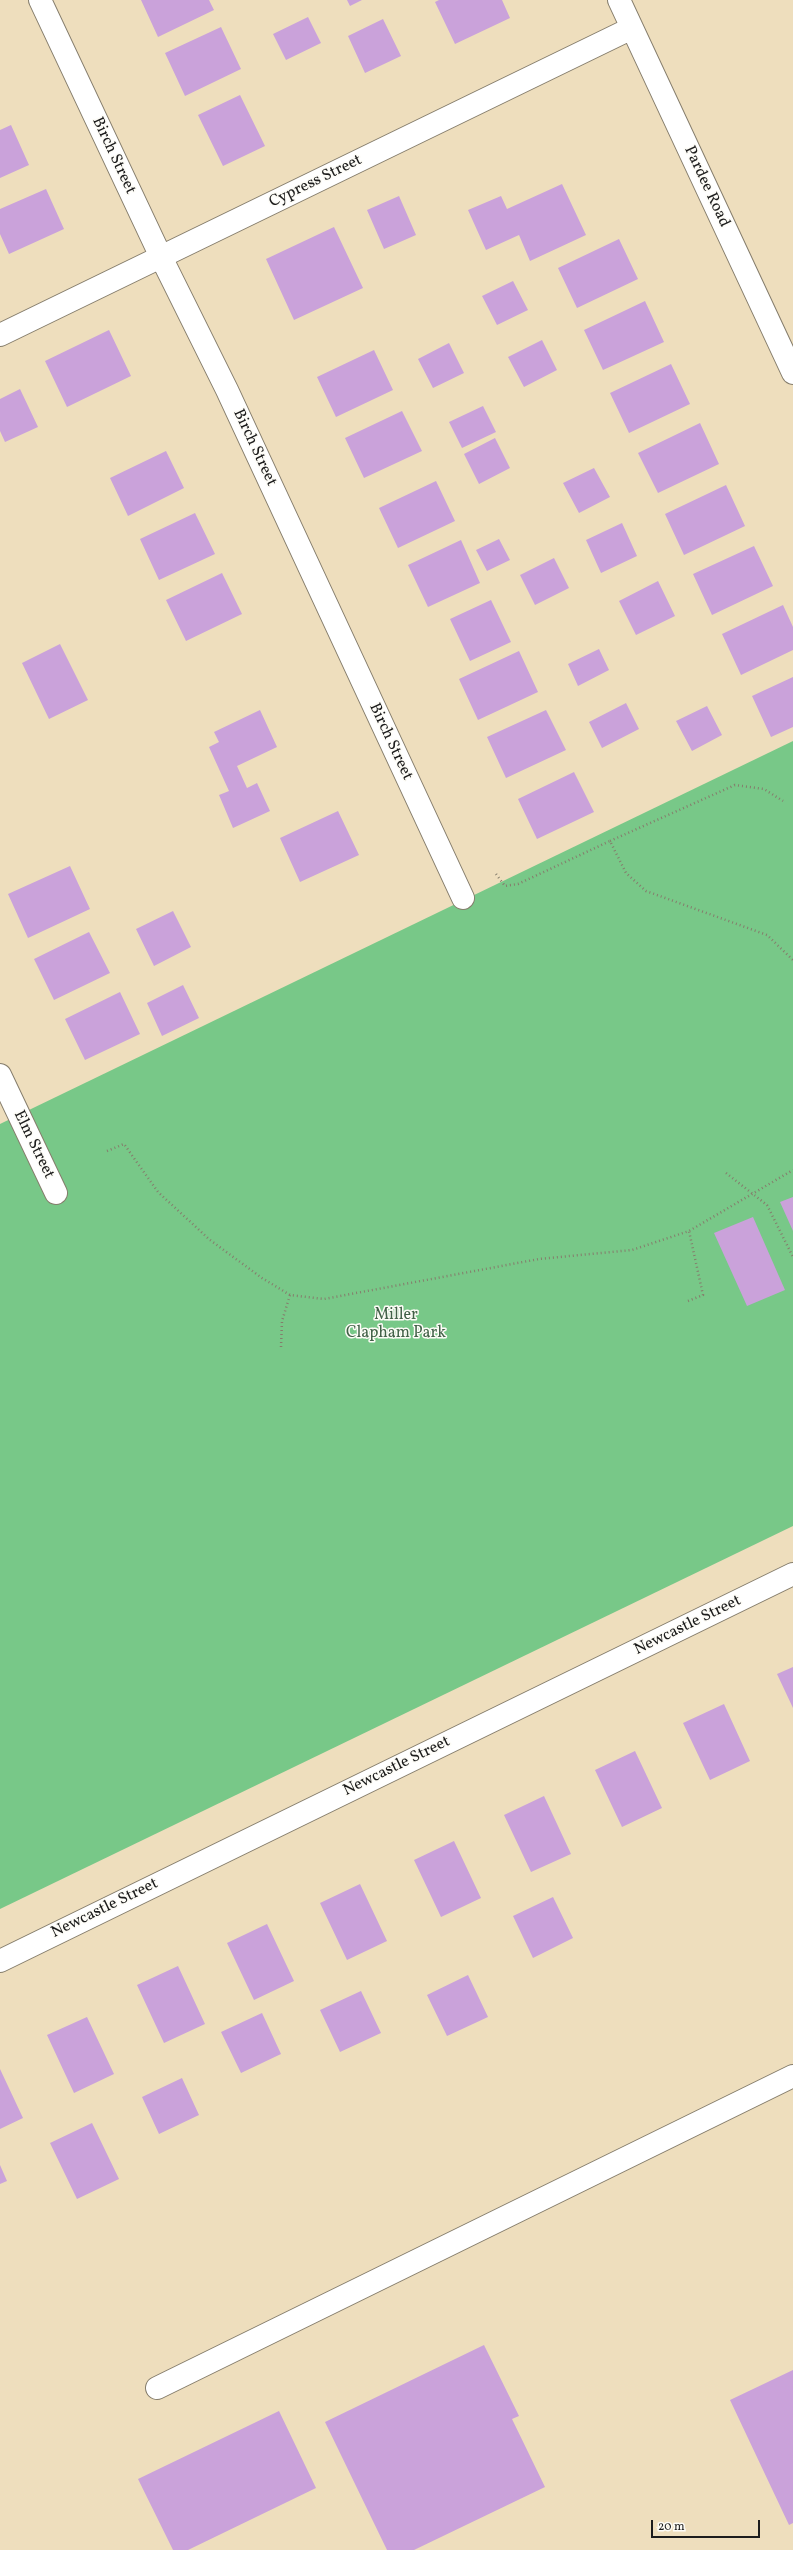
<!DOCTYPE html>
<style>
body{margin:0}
#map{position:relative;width:793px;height:2550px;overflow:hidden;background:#eedebd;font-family:Vollkorn,serif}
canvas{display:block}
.scale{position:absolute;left:651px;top:2520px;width:109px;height:18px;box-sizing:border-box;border:2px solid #1c1c1c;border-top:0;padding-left:5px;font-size:12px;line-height:14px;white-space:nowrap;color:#1c1c1c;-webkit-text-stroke:3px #fdfcf7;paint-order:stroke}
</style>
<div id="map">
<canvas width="793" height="2550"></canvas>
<div class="scale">20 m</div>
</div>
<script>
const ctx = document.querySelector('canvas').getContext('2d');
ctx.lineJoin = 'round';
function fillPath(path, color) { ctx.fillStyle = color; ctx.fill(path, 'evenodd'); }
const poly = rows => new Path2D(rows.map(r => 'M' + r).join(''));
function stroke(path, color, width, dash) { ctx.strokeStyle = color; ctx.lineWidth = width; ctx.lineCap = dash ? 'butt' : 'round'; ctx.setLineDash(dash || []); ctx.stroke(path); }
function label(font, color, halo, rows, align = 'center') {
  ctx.font = font + ' Vollkorn,serif'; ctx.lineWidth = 3; ctx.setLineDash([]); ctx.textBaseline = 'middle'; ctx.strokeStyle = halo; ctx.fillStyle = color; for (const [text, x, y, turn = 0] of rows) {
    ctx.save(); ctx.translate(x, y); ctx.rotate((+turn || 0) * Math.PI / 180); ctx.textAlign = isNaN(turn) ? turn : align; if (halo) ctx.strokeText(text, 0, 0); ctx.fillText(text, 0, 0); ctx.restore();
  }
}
fillPath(poly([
 [793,741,793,1526,0,1909,0,1124]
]), '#78c888');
fillPath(poly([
 [141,0,209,0,214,10,158,37],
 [347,0,362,0,350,6],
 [439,0,502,0,510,18,455,44,435,2],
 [308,17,321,43,286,60,273,34],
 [383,19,401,56,365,73,348,36],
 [221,27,241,69,185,96,165,53],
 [240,95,265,146,223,166,198,115],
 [11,125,29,165,0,178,0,130],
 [562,184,586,235,530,261,519,235,486,250,468,210,501,196,507,209],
 [46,189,64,229,9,254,0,234,0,209],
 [399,196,416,235,384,249,367,210],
 [334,227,363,288,294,320,266,259],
 [619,239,638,279,577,308,558,268],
 [513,281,528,310,497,325,482,296],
 [645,301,664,342,603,370,584,330],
 [109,330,131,376,67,407,45,361],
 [542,340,557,370,524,387,508,357],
 [449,343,464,373,433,388,418,359],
 [374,350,393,390,336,417,317,377],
 [671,364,690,404,629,433,610,393],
 [20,389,38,427,5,442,0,431,0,399],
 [483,406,496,432,462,448,449,422],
 [402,411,422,451,364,478,345,438],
 [700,423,719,464,658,493,638,453],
 [495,438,510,468,479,484,464,454],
 [166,451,184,488,128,516,110,478],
 [594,468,610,497,579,513,563,483],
 [436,481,455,521,398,548,379,508],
 [726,485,745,526,684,555,665,514],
 [195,513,215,554,159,580,140,539],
 [622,523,637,556,601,573,586,540],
 [499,539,510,560,487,571,476,550],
 [461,540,480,583,428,607,408,565],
 [754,546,773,586,712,615,693,574],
 [554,558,569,588,535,605,520,575],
 [222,573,242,614,186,641,166,600],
 [658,581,675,616,636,635,619,601],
 [491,600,511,642,470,661,450,619],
 [783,605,793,627,793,650,741,675,722,634],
 [60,644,88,700,49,719,22,663],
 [599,649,609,670,578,686,568,664],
 [519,651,538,692,478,720,459,679],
 [793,677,793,727,771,737,752,696],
 [626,703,639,729,602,748,589,722],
 [707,706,722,735,692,751,676,721],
 [260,710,277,747,237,766,247,788,257,783,270,811,233,828,219,795,229,791,209,747,219,742,214,732],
 [546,710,566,750,506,778,487,737],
 [574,772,594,812,537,839,518,799],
 [338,811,359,855,300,882,280,838],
 [70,866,90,909,28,938,8,894],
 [173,911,191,947,154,966,136,929],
 [89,932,110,973,54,1000,34,959],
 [183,985,199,1018,162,1036,147,1003],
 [120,992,140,1034,85,1060,65,1019],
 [793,1197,793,1231,780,1202],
 [753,1217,785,1290,747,1306,714,1233],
 [793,1667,793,1708,777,1674],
 [724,1704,750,1761,710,1780,683,1723],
 [635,1751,662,1808,622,1827,595,1770],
 [544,1796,571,1854,531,1872,504,1815],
 [454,1841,481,1898,441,1917,414,1860],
 [360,1884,387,1941,347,1960,320,1903],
 [553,1897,573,1938,533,1958,513,1916],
 [267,1924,294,1981,254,2000,227,1943],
 [178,1966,205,2024,164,2043,137,1985],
 [468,1975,488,2017,447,2036,427,1995],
 [361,1991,381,2033,340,2052,320,2010],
 [262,2013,281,2054,241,2073,221,2032],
 [87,2017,114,2074,74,2093,47,2035],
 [0,2069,23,2118,0,2129],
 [182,2078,199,2115,159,2134,142,2097],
 [92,2123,119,2179,77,2199,50,2143],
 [0,2165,7,2181,0,2184],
 [484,2345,519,2416,512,2419,545,2487,414,2550,387,2550,325,2422],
 [793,2370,793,2523,789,2525,730,2400],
 [279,2411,316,2488,188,2550,173,2550,138,2479]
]), '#caa2da');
const minor = poly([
 [40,0,161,257,227,390,463,898],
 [619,0,793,373],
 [0,335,632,28],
 [0,1075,56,1193],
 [0,1961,793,1574],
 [157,2388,793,2076]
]);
stroke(minor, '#857d6c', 24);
stroke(poly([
 [610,841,735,785,764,789,783,801],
 [496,874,505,886,518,884,610,841,626,873,646,891,767,935,793,960],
 [107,1151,124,1144,158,1192,210,1240,262,1278,290,1295,324,1299,539,1259,632,1250,689,1231,793,1170],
 [726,1173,767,1205,793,1257],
 [688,1301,703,1295,689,1231],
 [281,1347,282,1321,290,1295]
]), '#857d6c', 2.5, [1, 3]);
stroke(minor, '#fff', 22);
label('16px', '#1c1c1c', '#fdfcf7', [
 ["Birch Street",113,156,65],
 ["Cypress Street",316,182,-26],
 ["Pardee Road",706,187,65],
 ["Birch Street",254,448,65],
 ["Birch Street",390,742,65],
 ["Elm Street",33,1145,64],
 ["Newcastle Street",688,1626,-26],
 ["Newcastle Street",397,1767,-26],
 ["Newcastle Street",105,1909,-26]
]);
label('16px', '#416147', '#fdfcf7', [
 ["Miller",396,1316],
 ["Clapham Park",396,1334]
]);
</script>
